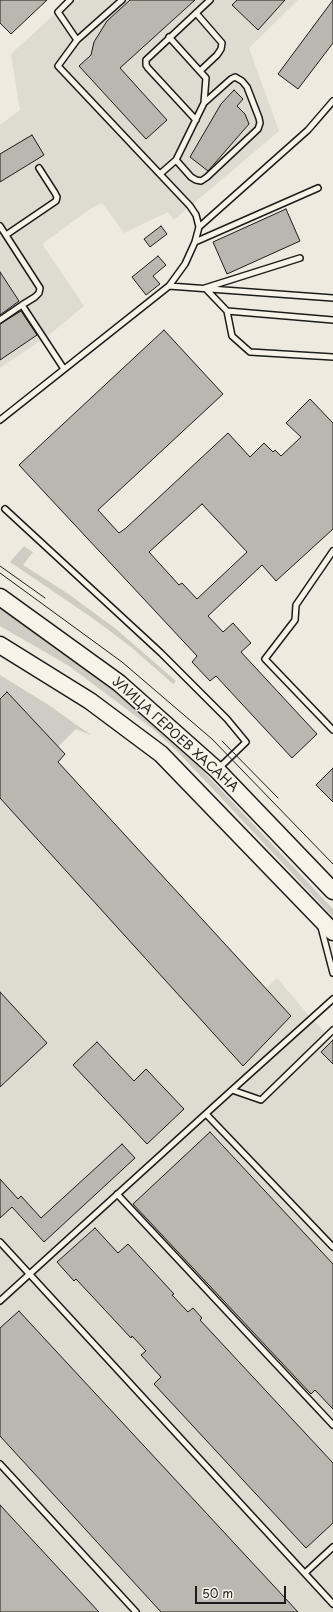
<!DOCTYPE html>
<meta charset="utf-8">
<style>
body{margin:0}
#map{position:relative;width:333px;height:1612px;overflow:hidden;background:#eeeae0;font-family:"Playpen Sans",sans-serif}
canvas{display:block}
.scale{position:absolute;left:195px;top:1586px;width:91px;height:18px;box-sizing:border-box;border:2px solid #1c1c1c;border-top:0;padding-left:5px;font-size:12px;line-height:14px;white-space:nowrap;color:#1c1c1c;-webkit-text-stroke:3px #f7f3e8;paint-order:stroke}
</style>
<div id="map">
<canvas width="333" height="1612"></canvas>
<div class="scale">50 m</div>
</div>
<script>
const ctx = document.querySelector('canvas').getContext('2d');
ctx.lineJoin = 'round';
function fillPath(path, color) { ctx.fillStyle = color; ctx.fill(path, 'evenodd'); }
const poly = rows => new Path2D(rows.map(r => 'M' + r).join(''));
function stroke(path, color, width, dash) { ctx.strokeStyle = color; ctx.lineWidth = width; ctx.lineCap = dash ? 'butt' : 'round'; ctx.setLineDash(dash || []); ctx.stroke(path); }
function label(font, color, halo, rows, align = 'center') {
  ctx.font = font + ' "Playpen Sans",sans-serif'; ctx.lineWidth = 3; ctx.setLineDash([]); ctx.textBaseline = 'middle'; ctx.strokeStyle = halo; ctx.fillStyle = color; for (const [text, x, y, turn = 0] of rows) {
    ctx.save(); ctx.translate(x, y); ctx.rotate((+turn || 0) * Math.PI / 180); ctx.textAlign = isNaN(turn) ? turn : align; if (halo) ctx.strokeText(text, 0, 0); ctx.fillText(text, 0, 0); ctx.restore();
  }
}
fillPath(poly([
 [70,0,298,0,249,48,279,131,174,220,168,212,124,233,102,203,93,207,42,244,84,306,49,335,0,368,0,125,20,110,11,54],
 [7,692,65,754,58,762,266,988,277,978,311,1018,333,1040,333,1612,0,1612,0,699]
]), '#dedbd1');
fillPath(poly([
 [24,546,33,552,23,565,67,593,116,629,176,681,173,684,131,647,91,617,10,562],
 [0,608,89,670,177,743,333,909,333,917,177,751,153,729,69,666,0,626],
 [0,675,47,704,91,735,76,729,58,747,7,692,0,699]
]), '#cfccc3');
const building = poly([
 [0,0,47,0,11,34,0,23,0,0],
 [130,0,195,0,120,68,167,120,146,139,79,66,91,55,94,42,107,21,130,0],
 [237,0,285,0,258,30,232,5,237,0],
 [333,0,333,43,298,89,278,74,333,0],
 [234,90,243,99,237,106,245,114,249,124,208,171,190,157,221,104,234,90],
 [32,135,44,155,0,182,0,154,32,135],
 [286,209,300,241,227,274,213,242,286,209],
 [161,226,167,234,150,247,144,239,161,226],
 [158,256,166,265,153,276,160,284,146,295,132,277,158,256],
 [0,272,19,301,0,315,0,272],
 [21,311,37,335,0,360,0,324,21,311],
 [164,330,223,394,98,510,119,533,126,528,228,433,250,457,264,443,273,452,275,450,281,456,301,437,286,423,310,399,333,423,333,529,276,581,262,565,208,616,223,632,233,623,251,643,241,652,317,734,292,758,216,676,210,681,192,662,197,656,19,465,164,330],
 [202,504,247,552,197,599,182,583,179,585,149,552,202,504],
 [7,692,65,754,58,762,291,1016,243,1066,0,798,0,699,7,692],
 [333,768,333,802,316,785,333,768],
 [0,992,47,1043,0,1087,0,992],
 [333,1040,333,1064,321,1052,333,1040],
 [97,1042,134,1081,146,1069,184,1109,147,1144,73,1065,97,1042],
 [210,1132,333,1264,333,1409,315,1390,311,1394,133,1204,210,1132],
 [122,1144,135,1158,44,1242,12,1207,0,1218,0,1179,18,1199,21,1196,41,1218,122,1144],
 [95,1228,118,1253,128,1244,174,1294,172,1295,188,1312,193,1308,202,1318,200,1320,333,1463,333,1523,306,1548,154,1384,161,1377,141,1355,146,1351,132,1336,131,1338,76,1279,74,1281,57,1262,95,1228],
 [19,1311,30,1323,298,1612,161,1612,0,1436,0,1328,19,1311],
 [0,1505,99,1612,0,1612,0,1505]
]);
fillPath(building, '#bab7af');
stroke(building, '#1c1c1c', 1);
const lane = poly([
 [70,0,58,12,77,40],
 [122,0,77,40,58,66,190,206,196,215,199,227],
 [196,13,222,43,221,49,217,55,200,71],
 [169,37,206,78,204,103],
 [196,120,148,68,146,65,146,60,210,0],
 [160,174,176,160,204,103,231,79,235,77,242,81,247,87,259,118,260,123,258,129,207,177,201,181,196,180,191,177,176,160],
 [0,226,40,288,39,293,35,297,22,305],
 [6,235,56,201,57,197,55,193,39,168],
 [195,242,318,188],
 [300,258,205,288,227,311,333,320],
 [169,286,333,298],
 [227,311,232,336,250,352,333,357],
 [0,320,22,305,64,369],
 [0,420,169,286,185,264,195,242,199,227,308,130,333,101],
 [5,509,161,653,227,719,246,742,218,769],
 [333,551,296,605,295,620,265,659,333,730],
 [321,927,333,973],
 [333,999,232,1090,261,1100,333,1030],
 [206,1114,333,1247],
 [117,1194,333,1425],
 [0,1242,333,1604],
 [0,1301,232,1090],
 [0,1464,136,1612],
 [305,1573,333,1547]
]);
const primary = poly([
 [0,597,119,683,217,770,333,891],
 [0,645,90,701,161,754,333,932]
]);
stroke(lane, '#1c1c1c', 8);
stroke(primary, '#1c1c1c', 19);
stroke(lane, '#f7f3e8', 5);
stroke(primary, '#f7f3e8', 16);
stroke(poly([
 [0,566,45,598],
 [0,573,122,662,212,739,333,864],
 [222,741,278,798]
]), '#1c1c1c', 1);
label('13px', '#1c1c1c', '#f7f3e8', [
 ["УЛИЦА ГЕРОЕВ ХАСАНА",175,735,42]
]);
</script>
